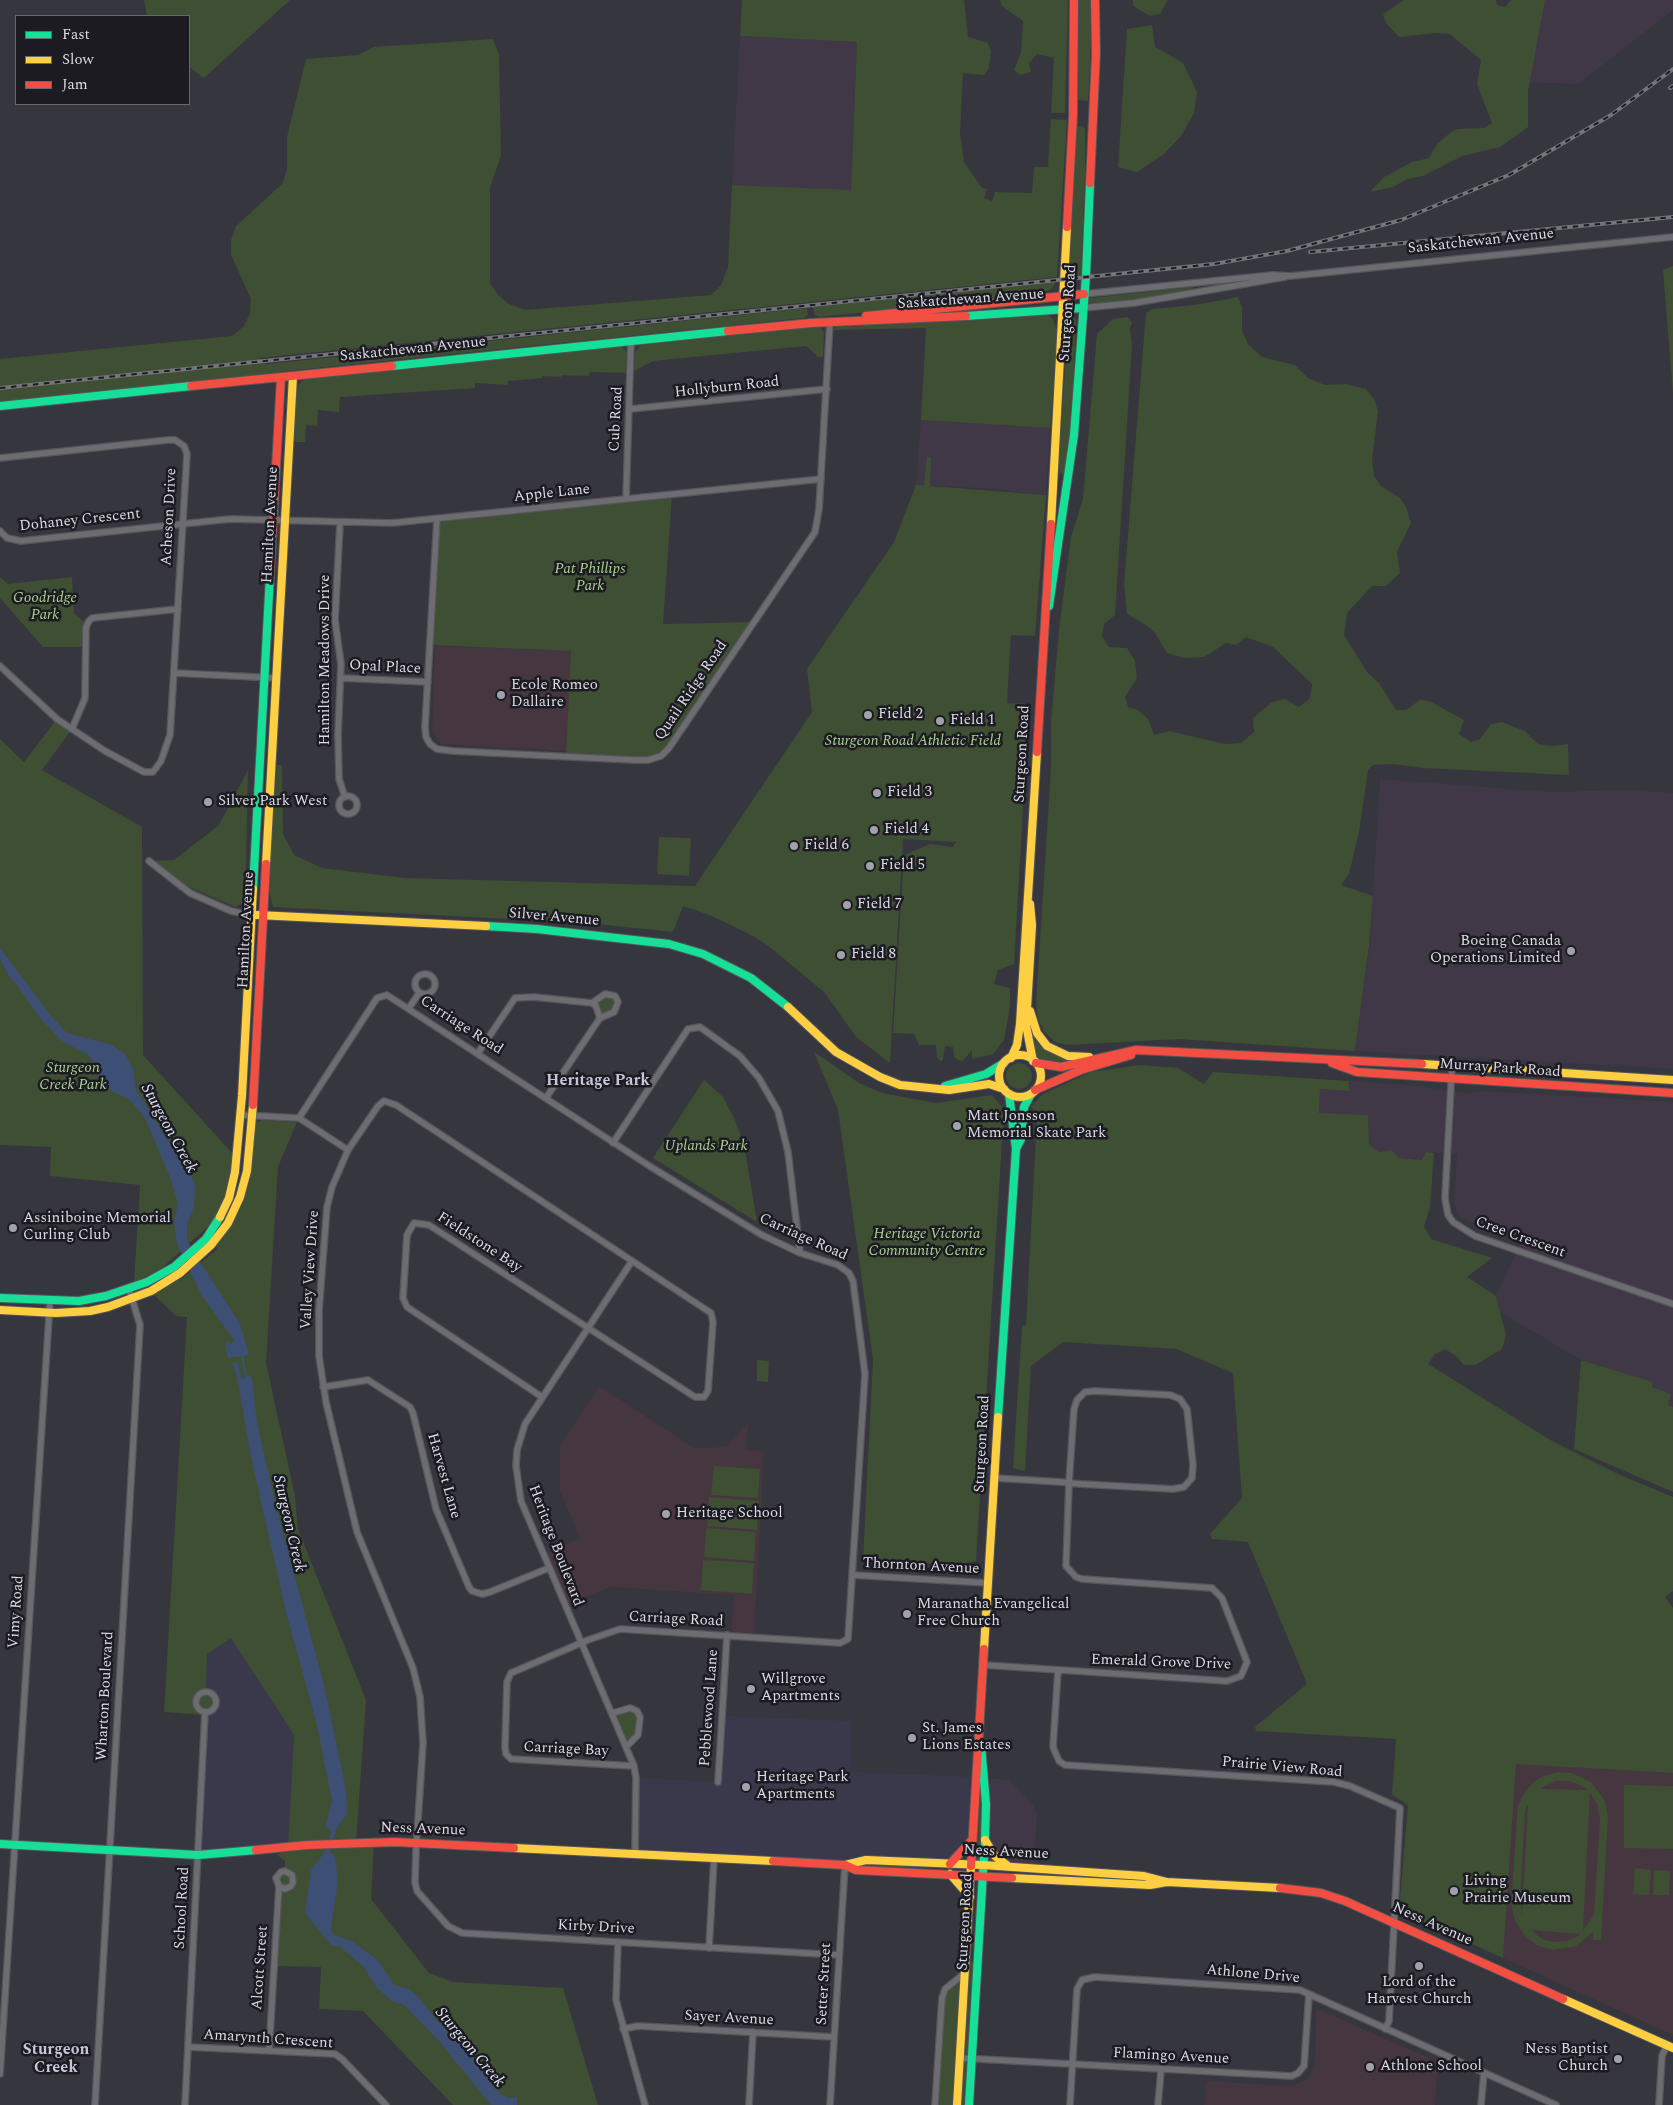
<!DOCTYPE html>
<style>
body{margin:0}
#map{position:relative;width:1673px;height:2105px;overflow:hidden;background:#36363e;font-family:Spectral,serif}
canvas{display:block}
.legend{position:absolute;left:15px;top:15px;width:175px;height:90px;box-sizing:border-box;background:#1c1b22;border:1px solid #696870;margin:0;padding:6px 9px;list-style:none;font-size:15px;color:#dcdbe5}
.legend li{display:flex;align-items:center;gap:10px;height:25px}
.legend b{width:25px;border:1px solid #696870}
</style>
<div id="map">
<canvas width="1673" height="2105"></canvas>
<ul class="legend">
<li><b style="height:6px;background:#16e098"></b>Fast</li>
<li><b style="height:6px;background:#ffcf43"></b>Slow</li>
<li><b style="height:6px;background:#f24e42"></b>Jam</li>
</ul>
</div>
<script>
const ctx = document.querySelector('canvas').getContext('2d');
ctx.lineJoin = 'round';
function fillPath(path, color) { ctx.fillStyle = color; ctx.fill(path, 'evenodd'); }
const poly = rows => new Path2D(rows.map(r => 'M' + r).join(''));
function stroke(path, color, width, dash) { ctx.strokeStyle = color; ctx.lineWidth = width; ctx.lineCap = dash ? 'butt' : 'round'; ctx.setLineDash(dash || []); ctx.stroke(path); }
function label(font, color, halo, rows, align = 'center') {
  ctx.font = font + ' Spectral,serif'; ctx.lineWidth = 5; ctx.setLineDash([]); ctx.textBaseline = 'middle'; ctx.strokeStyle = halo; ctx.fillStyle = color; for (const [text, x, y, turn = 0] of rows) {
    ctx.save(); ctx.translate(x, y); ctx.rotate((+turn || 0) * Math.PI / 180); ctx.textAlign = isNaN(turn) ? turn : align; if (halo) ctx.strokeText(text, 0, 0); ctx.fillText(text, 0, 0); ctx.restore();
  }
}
fillPath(poly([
 [231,1637,294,1735,288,1847,198,1855,207,1654],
 [725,1716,851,1721,850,1772,976,1777,973,1839,950,1864,845,1865,636,1850,636,1778,718,1782]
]), '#3a394c');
fillPath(poly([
 [1523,0,1673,0,1673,10,1578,84,1518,82],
 [740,36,857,42,851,191,732,185],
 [921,420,1050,428,1046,495,999,489,916,485],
 [1380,779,1550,792,1628,790,1673,793,1673,1069,1355,1051,1370,943],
 [1349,1081,1422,1086,1435,1090,1467,1093,1482,1091,1673,1102,1673,1407,1667,1405,1652,1387,1653,1382,1581,1360,1500,1312,1496,1296,1522,1240,1459,1217,1454,1202,1457,1154,1426,1152,1422,1160,1399,1158,1391,1150,1379,1152,1369,1145,1369,1121,1319,1113,1320,1089,1349,1091],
 [984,1778,1009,1780,1033,1805,1037,1815,1034,1868,983,1865]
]), '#403847');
fillPath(poly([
 [435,646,571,651,567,751,441,744,432,732],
 [599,1386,694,1448,726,1447,748,1423,746,1450,764,1452,754,1637,731,1636,734,1595,611,1587,565,1605,544,1555,580,1538,560,1491,560,1446],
 [1514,1763,1673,1773,1673,2035,1503,1958],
 [1316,2008,1438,2062,1435,2105,1204,2105,1206,2081,1292,2086,1307,2079,1315,2067]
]), '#46363f');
fillPath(poly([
 [144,0,290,0,204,78,189,67,189,16,147,16],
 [742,0,964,0,968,37,988,43,991,51,989,68,984,75,963,73,960,133,964,162,982,188,987,189,984,198,992,201,995,192,1032,193,1034,167,1048,167,1051,119,1067,120,1057,277,259,358,266,364,807,308,808,315,804,318,277,372,281,377,0,406,0,359,232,336,244,326,250,313,251,299,231,255,231,240,236,226,282,184,287,170,287,137,306,59,358,55,374,47,493,39,499,55,501,156,490,187,490,283,498,295,509,304,525,310,711,295,721,285,728,267,732,185,851,190,857,42,740,36],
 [1000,0,1068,0,1065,113,1051,113,1054,58,1037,54,1029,63,1031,72,1020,75,1014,70,1021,52,1023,21,1002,6],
 [1078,0,1090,0,1091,46,1088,101,1078,100],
 [1133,0,1168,0,1160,14,1150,16,1133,6],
 [1404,0,1496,0,1497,5,1505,7,1511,0,1545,0,1528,91,1528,127,1500,147,1462,156,1423,176,1407,179,1393,187,1370,192,1384,177,1412,162,1429,158,1437,144,1451,132,1458,129,1484,128,1492,123,1477,84,1481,60,1450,34,1435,33,1399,37,1386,23,1383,14],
 [1152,25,1155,47,1183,63,1197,92,1194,113,1181,136,1164,154,1137,172,1118,167,1127,29],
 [1082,126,1085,128,1085,174,1081,275,1069,276,1077,127],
 [1673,266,1673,394,1663,270],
 [1056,281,1052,289,1036,295,819,317,815,315,812,307],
 [1193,287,1193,289,1132,300,1088,303,1089,298,1092,298],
 [1238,297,1242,307,1242,330,1248,344,1262,357,1295,365,1308,378,1325,385,1346,384,1366,389,1374,399,1378,411,1372,460,1374,476,1381,486,1399,497,1406,507,1411,523,1397,552,1400,573,1386,586,1372,586,1347,613,1344,635,1367,672,1379,683,1396,710,1406,710,1421,699,1433,703,1464,720,1459,734,1471,742,1480,739,1491,724,1502,722,1525,731,1538,744,1554,746,1568,744,1569,775,1423,768,1393,764,1373,765,1368,770,1359,832,1349,874,1341,885,1373,896,1369,945,1355,1051,1179,1039,1067,1045,1055,1042,1045,1033,1038,1019,1036,1004,1051,768,1051,723,1059,629,1071,537,1083,499,1097,334,1113,319,1127,317,1132,322,1130,329,1132,345,1115,615,1104,624,1102,636,1109,647,1127,648,1135,661,1137,678,1125,697,1128,707,1138,710,1148,719,1154,735,1169,731,1225,744,1241,743,1254,732,1253,718,1272,702,1285,699,1299,707,1310,698,1312,684,1273,647,1246,637,1236,645,1226,643,1204,657,1184,658,1167,653,1155,633,1146,625,1127,614,1124,584,1146,313,1152,309,1194,305],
 [1046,314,1053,319,1058,333,1050,428,921,420,926,328,833,330,838,324],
 [1069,314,1074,314,1076,322,1073,402,1066,468,1062,475,1058,471],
 [813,325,821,328,824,333,823,357,818,357,806,346,653,361,634,371,635,352,642,344],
 [621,346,627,352,626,373,590,372,589,376,562,375,561,377,542,376,542,378,533,379,508,381,508,385,475,383,475,388,340,397,339,412,318,410,317,426,306,425,305,442,296,442,293,437,296,392,299,384,305,378],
 [927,456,931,458,930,486,1046,495,1035,636,1011,635,1007,703,1029,704,1014,964,998,970,994,984,1010,988,1010,1007,1004,1040,993,1054,972,1059,972,1050,962,1062,954,1057,953,1047,945,1046,943,1060,940,1061,937,1057,936,1045,919,1045,914,1034,893,1033,904,855,930,844,953,847,956,842,903,839,890,1063,856,1037,825,993,771,948,755,937,712,916,683,906,673,932,588,923,273,907,268,887,277,765,282,765,283,834,294,855,322,868,405,878,695,886,812,712,807,669,894,542,916,485,924,485],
 [672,494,663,624,754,622,669,748,655,759,566,756,571,651,430,645,437,519],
 [0,577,8,584,72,577,74,613,86,624,86,647,43,647,0,598],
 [57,719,72,729,42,770,142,827,143,1055,233,1154,226,1194,211,1224,161,1269,134,1282,140,1185,50,1176,51,1147,0,1145,0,739,24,762],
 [248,770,245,902,235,907,187,886,155,861,174,860,219,825],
 [659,837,691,838,689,876,657,874],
 [605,994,615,996,618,1007,600,1018,592,1003],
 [1030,1031,1044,1048,1065,1059,1065,1061,1054,1062,1039,1058,1035,1053],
 [814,1052,859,1083,882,1093,936,1103,992,1095,1004,1109,976,1561,957,1565,863,1559,873,1359,838,1110],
 '1006 1076a13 13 0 1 1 26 0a13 13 0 1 1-26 0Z',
 [1140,1065,1178,1068,1204,1084,1213,1072,1349,1081,1349,1091,1320,1089,1319,1113,1368,1115,1369,1145,1379,1152,1391,1150,1399,1158,1422,1160,1426,1152,1434,1153,1430,1208,1424,1226,1431,1239,1492,1258,1467,1277,1496,1296,1506,1335,1502,1349,1475,1365,1464,1365,1456,1356,1445,1349,1435,1354,1428,1364,1552,1441,1620,1475,1673,1497,1673,1591,1665,1597,1673,1608,1673,1773,1516,1764,1503,1958,1399,1911,1408,1805,1392,1795,1396,1739,1256,1731,1255,1727,1307,1684,1248,1542,1212,1539,1210,1534,1242,1498,1233,1373,1176,1349,1063,1342,1031,1366,1025,1471,1013,1468,1022,1326,1026,1325,1037,1116,1031,1106,1043,1094,1091,1072],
 [704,1080,723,1097,735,1120,744,1144,757,1222,653,1158],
 [262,1120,297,1122,278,1167,266,1363,295,1496,298,1529,366,1700,356,1842,374,1842,371,1899,429,1973,453,1982,563,1988,598,2105,453,2105,363,2011,319,2009,321,1967,274,1966,276,1881,285,1871,285,1861,277,1855,288,1847,294,1735,231,1638,207,1654,206,1692,215,1698,216,1704,213,1710,206,1712,205,1715,164,1712,187,1317,176,1316,153,1294,184,1277,217,1249,216,1245,233,1222,241,1205,249,1176,255,1123],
 [757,1360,769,1361,768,1382,757,1381],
 [1581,1360,1653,1382,1652,1387,1671,1394,1668,1405,1673,1407,1673,1492,1574,1449],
 [714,1466,760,1469,758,1498,711,1495],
 [709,1497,759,1501,757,1530,707,1526],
 [706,1528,756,1532,754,1561,704,1557],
 [703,1560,754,1563,752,1594,701,1590],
 [623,1709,637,1711,638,1735,627,1746,613,1713],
 [982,1751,983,1865,972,1864],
 [1558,1772,1572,1773,1591,1782,1605,1801,1608,1818,1601,1940,1593,1940,1593,1932,1576,1946,1553,1950,1536,1945,1523,1934,1515,1921,1511,1904,1518,1805,1525,1792,1535,1781,1543,1776],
 [1555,1781,1568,1781,1580,1785,1588,1790,1540,1789],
 [1590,1792,1597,1804,1600,1820,1594,1914,1583,1931],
 [1527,1805,1528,1805,1522,1916,1520,1900,1525,1812],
 [1531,1930,1580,1934,1580,1935,1567,1941,1554,1942,1542,1939],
 [1624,1785,1673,1786,1673,1849,1624,1848],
 [857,1860,918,1862,917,1873,845,1865],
 [1635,1868,1651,1870,1649,1895,1633,1894],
 [1654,1870,1670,1871,1669,1895,1653,1895],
 [966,1962,977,1962,969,2105,935,2105,945,1989,965,1973]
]), '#3e4f34');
fillPath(poly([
 [0,948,50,1015,67,1033,112,1045,125,1054,133,1069,136,1090,195,1183,194,1207,187,1224,187,1241,240,1324,249,1355,228,1358,225,1345,228,1342,231,1344,235,1341,202,1296,177,1244,174,1221,178,1204,170,1177,145,1118,131,1101,105,1087,99,1079,90,1056,62,1041,39,1017,17,985,8,975,0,959],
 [238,1362,241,1377,244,1379,248,1375,252,1378,257,1422,275,1503,325,1689,346,1790,347,1813,336,1830,330,1852,335,1857,338,1881,331,1929,334,1935,353,1942,378,1960,394,1985,409,1989,418,1997,438,2022,449,2029,475,2059,498,2092,508,2098,517,2097,517,2105,491,2105,439,2041,403,2004,393,2002,377,1988,363,1966,339,1946,332,1946,305,1913,311,1870,324,1853,331,1832,326,1825,332,1800,316,1721,286,1612,251,1457,236,1372,232,1363]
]), '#3d4f75');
stroke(poly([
 [242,1355,246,1378]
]), '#3d4f75', 2);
const street = poly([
 [1084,294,1272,275,1291,276,1673,237],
 [1082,308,1134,303,1285,277],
 [630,409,827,389],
 [0,458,168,440,175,440,184,446,187,454,170,735,161,761,153,772,144,772,105,751,57,719,0,666],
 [626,499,631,341],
 [437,519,425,727,426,737,430,744,437,749,453,751,634,760,648,760,661,756,669,748,815,532,819,509,830,321],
 [340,523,335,620,341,664,338,735,339,779,345,797],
 [0,531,7,538,21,541,230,519,392,523,821,479],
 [174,673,276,678],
 [341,678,428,682],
 [72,729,85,698,86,627,89,621,92,618,178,609],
 '339 805a9 9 0 1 1 18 0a9 9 0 1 1-18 0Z',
 [149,861,190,893,231,911,250,915],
 '415 984a10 10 0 1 1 20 0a10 10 0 1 1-20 0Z',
 [592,1003,605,994,615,996,618,1002,614,1012,600,1018],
 [409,1008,419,993],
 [478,1053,515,998,534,997,592,1003,596,1006,600,1018,546,1098],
 [1452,1067,1445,1198,1448,1215,1453,1222,1475,1236,1673,1304],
 [240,1115,299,1118,348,1150],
 [299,1118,377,998,387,995,651,1167,762,1235,800,1253,838,1265,849,1273,853,1281,865,1374,848,1639,840,1643,620,1629,588,1640,511,1673,507,1682,505,1747,506,1754,511,1759,634,1766],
 [613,1143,688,1029,700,1027,740,1056,759,1078,778,1111,788,1152,800,1253],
 [632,1261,525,1424,517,1450,516,1466,521,1501,634,1766,636,1778,635,1854],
 [323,1387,368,1380,410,1407,413,1413,436,1509,469,1587,472,1591,482,1594,490,1592,549,1568],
 [542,1397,407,1307,403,1298,407,1235,414,1223,429,1225,695,1397,704,1397,708,1391,713,1322,711,1313,396,1105,384,1101,378,1106,348,1150,332,1187,327,1207,319,1310,319,1356,326,1402,357,1532,413,1668,420,1697,423,1743,416,1851,415,1882,417,1891,448,1926,462,1933,839,1955],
 [853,1575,988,1583],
 [984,1665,1227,1681,1241,1676,1247,1662,1222,1598,1212,1588,1082,1579,1076,1577,1066,1566,1069,1483,1074,1409,1077,1400,1085,1392,1095,1391,1170,1395,1180,1399,1187,1409,1193,1465,1192,1478,1184,1487,1173,1489,1081,1484,1069,1483,1061,1482,994,1478],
 [1058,1670,1053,1747,1059,1761,1065,1765,1334,1782,1350,1786,1400,1808,1389,2021,1385,2029],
 '196 1702a10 10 0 1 1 20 0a10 10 0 1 1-20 0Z',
 [613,1713,630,1708,637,1711,640,1717,638,1735,627,1746],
 [718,1782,727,1635],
 [618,1942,616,2000,645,2105],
 [709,1948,714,1859],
 [623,2029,638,2026,834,2037],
 [188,2047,335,2054,342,2059,386,2105],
 [269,2051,279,1886,276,1878,281,1872,285,1871,292,1875,293,1882,291,1886,285,1889,279,1886],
 [960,2058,1292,2076,1298,2073,1304,2066,1309,1994],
 [0,2074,50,1301],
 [95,2105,140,1325,129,1289],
 [185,2105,205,1712],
 [749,2105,753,2032],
 [830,2105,845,1865],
 [935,2105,942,1998,945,1989,965,1973],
 [1070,2105,1077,1989,1082,1980,1095,1977,1300,1990,1556,2105],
 [1158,2105,1161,2070],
 [1481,2105,1484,2073],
 [1659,2105,1662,2056,1667,2045]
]);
const fast = poly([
 [966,316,1082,308],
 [392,366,728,331],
 [0,406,191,386],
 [1049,606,1074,435,1086,276,1090,183],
 [253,889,270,575],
 [486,926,537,929,669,944,703,954,751,978,788,1007],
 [945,1086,986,1074,1004,1063],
 [1009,1094,1016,1149],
 [0,1298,79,1301,106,1296,147,1282,174,1267,206,1239,220,1217],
 [998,1417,1016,1149,1021,1139,1024,1107,1031,1094],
 [0,1844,198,1855,256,1850],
 [969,2105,985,1840,986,1804,981,1745]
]);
const slow = poly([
 [1051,524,1067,227],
 [266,864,293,376],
 [1030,904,1032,925,1026,1025,1033,1061],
 [257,915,486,926],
 [788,1007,836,1052,880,1077,900,1085,949,1090,989,1084,1004,1089],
 [1030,1011,1037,1033,1047,1046,1068,1056,1089,1057],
 '999 1076a21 21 0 1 1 42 0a21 21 0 1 1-42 0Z',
 [1011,1058,1017,1045,1020,1024,1037,752],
 [1422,1064,1673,1080],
 [220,1217,229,1198,235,1172,242,1096,253,889],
 [0,1310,56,1313,90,1311,108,1307,151,1291,180,1273,211,1245,228,1223,240,1197,247,1171,253,1105],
 [984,1649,998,1417],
 [985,1840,995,1856,1008,1866],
 [514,1848,773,1861],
 [845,1865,866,1860,983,1865,1144,1876,1167,1882,1280,1888],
 [950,1874,970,1897],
 [1012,1878,1150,1885,1167,1882],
 [1563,1999,1673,2048],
 [957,2105,971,1866]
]);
const jam = poly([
 [1090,183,1096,53,1095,0],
 [1067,227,1073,116,1074,0],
 [866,316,1084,294],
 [728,331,811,323,966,316],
 [191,386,392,366],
 [270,575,281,377],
 [1037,752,1051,524],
 [1036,1063,1061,1067,1136,1050,1422,1064],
 [1332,1063,1357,1072,1673,1093],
 [1035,1090,1081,1070,1131,1055],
 [253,1105,266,864],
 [256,1850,307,1845,395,1842,514,1848],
 [773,1861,845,1865,856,1870,1012,1878],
 [950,1864,972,1840],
 [971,1866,984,1649],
 [1280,1888,1321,1893,1345,1901,1563,1999]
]);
stroke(street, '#54545b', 8);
stroke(fast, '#54545b', 10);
stroke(slow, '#54545b', 10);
stroke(jam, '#54545b', 10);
stroke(street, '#6c6c71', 5.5);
stroke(fast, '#16e098', 8);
stroke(slow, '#ffcf43', 8);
stroke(jam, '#f24e42', 8);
const rail = poly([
 [1670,88,1673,86],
 [1310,252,1673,217],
 [0,388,1214,264,1287,251,1401,220,1509,175,1611,115,1673,69]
]);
stroke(rail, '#74747a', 4);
stroke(rail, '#1c1b22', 2, [5.5]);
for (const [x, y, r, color] of [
 [501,695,5,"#a2a1ab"],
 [868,715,5,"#a2a1ab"],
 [940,721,5,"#a2a1ab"],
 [877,793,5,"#a2a1ab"],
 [208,802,5,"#a2a1ab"],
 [874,830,5,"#a2a1ab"],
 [794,846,5,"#a2a1ab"],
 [870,866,5,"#a2a1ab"],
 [847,905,5,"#a2a1ab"],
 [1571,951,5,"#a2a1ab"],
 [841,955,5,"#a2a1ab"],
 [957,1126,5,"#a2a1ab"],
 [13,1228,5,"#a2a1ab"],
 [666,1514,5,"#a2a1ab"],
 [907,1614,5,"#a2a1ab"],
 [751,1689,5,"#a2a1ab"],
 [912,1738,5,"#a2a1ab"],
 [746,1787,5,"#a2a1ab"],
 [1454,1891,5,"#a2a1ab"],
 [1419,1966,5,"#a2a1ab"],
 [1618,2059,5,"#a2a1ab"],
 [1370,2067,5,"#a2a1ab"]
]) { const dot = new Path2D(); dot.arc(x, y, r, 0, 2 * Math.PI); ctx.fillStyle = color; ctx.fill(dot); stroke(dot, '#1c1b22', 2); }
label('15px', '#dcdbe5', '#1c1b22', [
 ["Saskatchewan Avenue",1481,242,-6],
 ["Saskatchewan Avenue",971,300,-4],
 ["Sturgeon Road",1069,313,-86],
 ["Saskatchewan Avenue",413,350,-6],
 ["Hollyburn Road",727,388,-6],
 ["Cub Road",617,419,-87],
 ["Apple Lane",552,494,-6],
 ["Acheson Drive",170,517,-87],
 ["Dohaney Crescent",80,521,-6],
 ["Hamilton Avenue",271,525,-87],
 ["Hamilton Meadows Drive",326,660,-90],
 ["Opal Place",385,668,3],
 ["Quail Ridge Road",692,691,-56],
 ["Sturgeon Road",1023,754,-87],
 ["Silver Avenue",554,918,5],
 ["Hamilton Avenue",247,930,-87],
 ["Carriage Road",461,1026,33],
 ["Murray Park Road",1500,1069,4],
 ["Carriage Road",803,1238,24],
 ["Cree Crescent",1520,1238,20],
 ["Fieldstone Bay",479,1243,33],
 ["Valley View Drive",311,1270,-86],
 ["Sturgeon Road",983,1444,-87],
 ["Harvest Lane",443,1476,74],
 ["Heritage Boulevard",555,1546,69],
 ["Thornton Avenue",921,1567,3],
 ["Vimy Road",17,1612,-86],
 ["Carriage Road",676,1620,3],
 ["Emerald Grove Drive",1161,1663,2],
 ["Wharton Boulevard",106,1696,-87],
 ["Pebblewood Lane",710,1708,-86],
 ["Carriage Bay",566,1750,3],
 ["Prairie View Road",1282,1768,5],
 ["Ness Avenue",423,1830,2],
 ["Ness Avenue",1006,1853,3],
 ["School Road",183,1908,-87],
 ["Sturgeon Road",966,1922,-87],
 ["Ness Avenue",1432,1925,24],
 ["Kirby Drive",596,1928,3],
 ["Alcott Street",261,1968,-86],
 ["Athlone Drive",1253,1975,5],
 ["Setter Street",825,1984,-87],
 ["Sayer Avenue",729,2019,3],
 ["Amarynth Crescent",268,2040,4],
 ["Flamingo Avenue",1171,2057,3]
]);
label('italic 15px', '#aad48f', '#1c1b22', [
 ["Pat Phillips",590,570],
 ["Park",590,587],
 ["Goodridge",45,599],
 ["Park",45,616],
 ["Sturgeon Road Athletic Field",913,742],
 ["Sturgeon",73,1069],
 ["Creek Park",73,1086],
 ["Uplands Park",706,1147],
 ["Heritage Victoria",927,1235],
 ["Community Centre",927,1252]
]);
label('15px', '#dcdbe5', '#1c1b22', [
 ["Ecole Romeo",511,686],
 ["Dallaire",511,703],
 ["Field 2",878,715],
 ["Field 1",950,721],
 ["Field 3",887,793],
 ["Silver Park West",218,802],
 ["Field 4",884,830],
 ["Field 6",804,846],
 ["Field 5",880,866],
 ["Field 7",857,905],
 ["Boeing Canada",1561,942,"right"],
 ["Operations Limited",1561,959,"right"],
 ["Field 8",851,955],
 ["Matt Jonsson",967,1117],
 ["Memorial Skate Park",967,1134],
 ["Assiniboine Memorial",23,1219],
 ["Curling Club",23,1236],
 ["Heritage School",676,1514],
 ["Maranatha Evangelical",917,1605],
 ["Free Church",917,1622],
 ["Willgrove",761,1680],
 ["Apartments",761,1697],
 ["St. James",922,1729],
 ["Lions Estates",922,1746],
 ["Heritage Park",756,1778],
 ["Apartments",756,1795],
 ["Living",1464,1882],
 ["Prairie Museum",1464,1899],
 ["Lord of the",1419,1983,"center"],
 ["Harvest Church",1419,2000,"center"],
 ["Ness Baptist",1608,2050,"right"],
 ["Church",1608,2067,"right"],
 ["Athlone School",1380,2067]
], 'left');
label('bold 16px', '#c5c5d7', '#1c1b22', [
 ["Heritage Park",598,1082],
 ["Sturgeon",56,2051],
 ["Creek",56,2069]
]);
label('italic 16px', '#dde4f2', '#1c1b22', [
 ["Sturgeon Creek",168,1129,61],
 ["Sturgeon Creek",288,1524,77],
 ["Sturgeon Creek",469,2048,50]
]);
</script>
